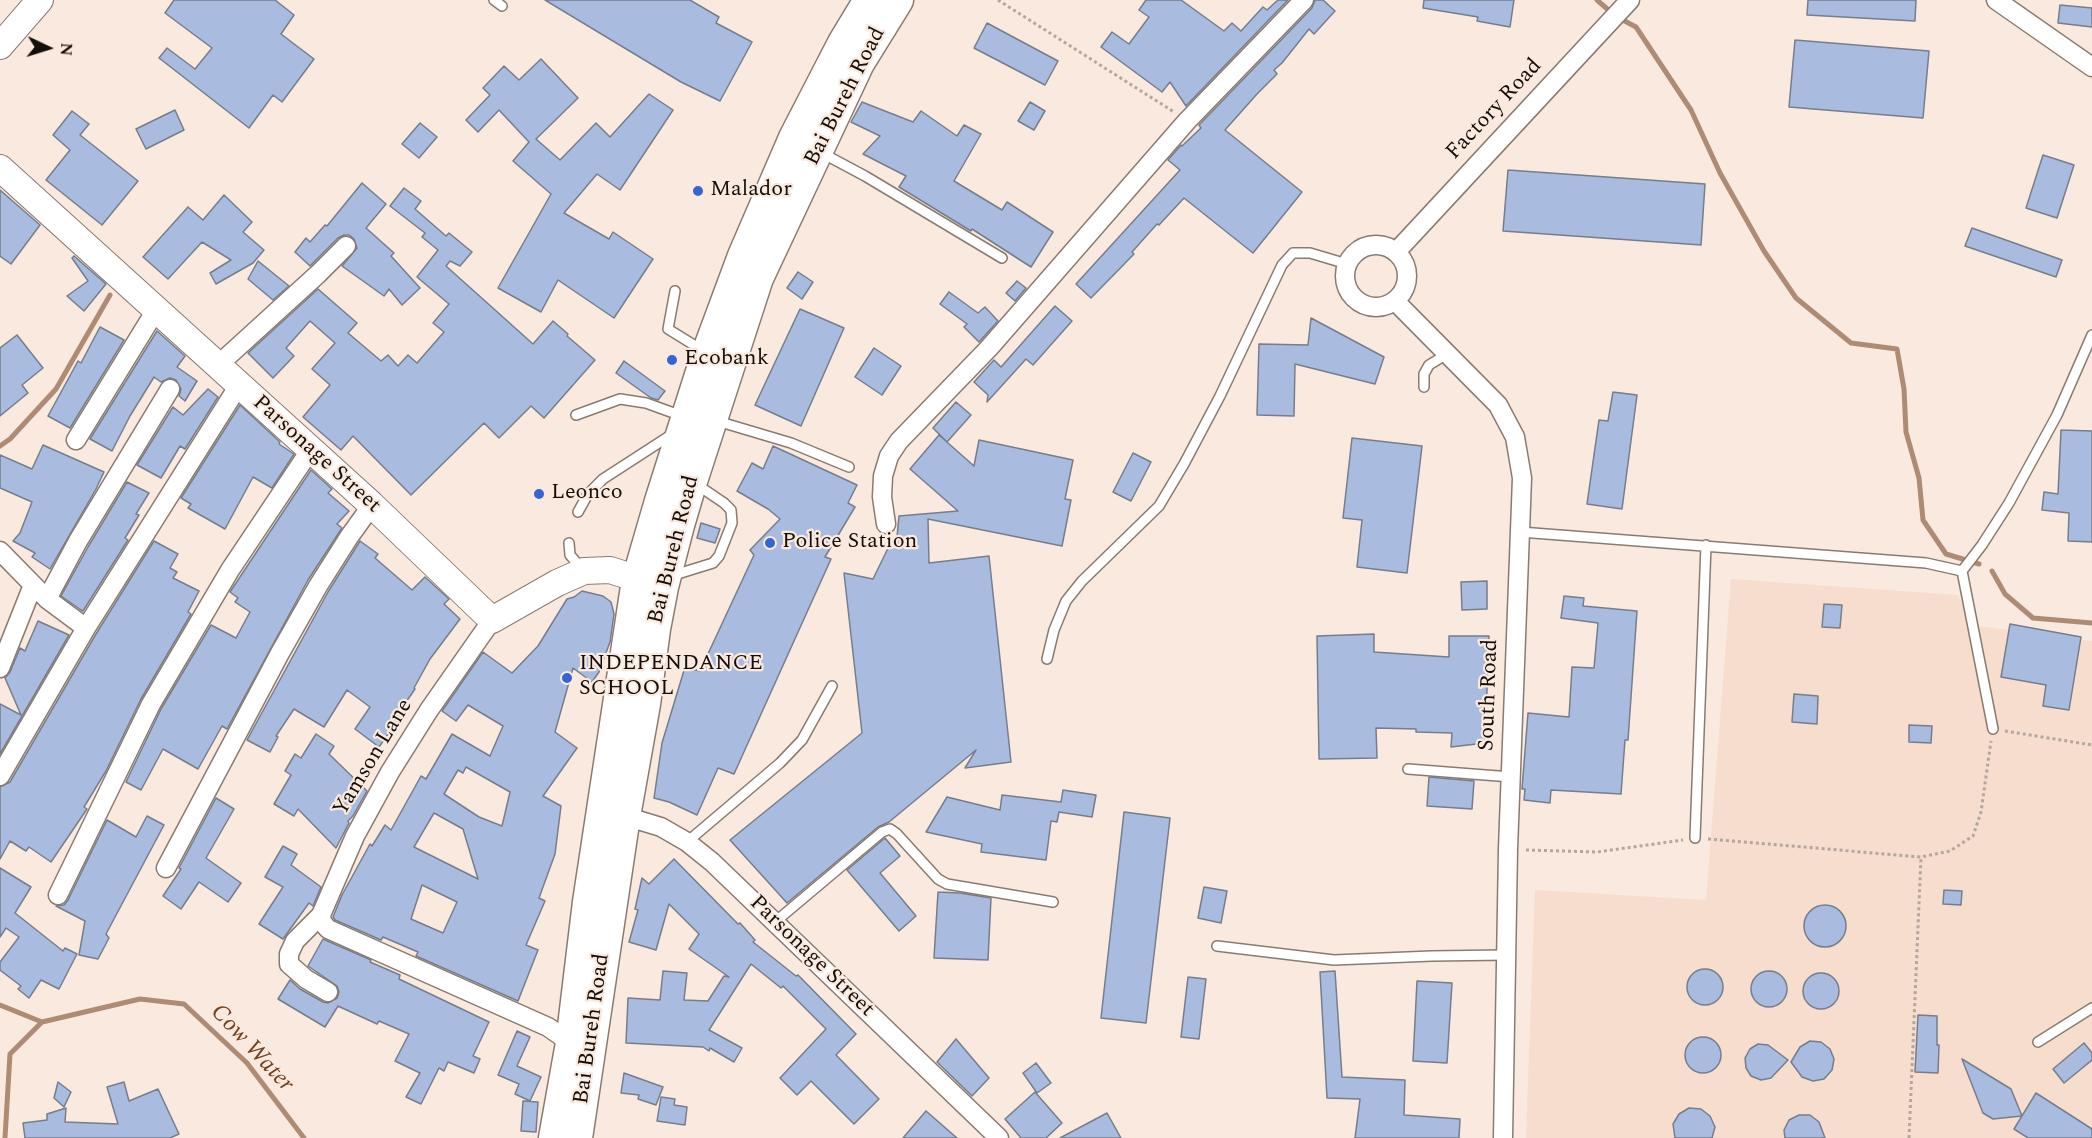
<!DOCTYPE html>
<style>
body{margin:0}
#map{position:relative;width:2092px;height:1138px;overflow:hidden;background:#fae9de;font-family:Spectral,serif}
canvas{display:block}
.north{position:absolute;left:18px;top:18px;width:60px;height:60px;-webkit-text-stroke:4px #fae9de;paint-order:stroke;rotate:94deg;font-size:16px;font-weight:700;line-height:24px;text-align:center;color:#130e0a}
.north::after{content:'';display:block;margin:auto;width:21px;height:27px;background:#130e0a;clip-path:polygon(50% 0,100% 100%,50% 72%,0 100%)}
</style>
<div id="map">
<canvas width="2092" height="1138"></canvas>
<div class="north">N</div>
</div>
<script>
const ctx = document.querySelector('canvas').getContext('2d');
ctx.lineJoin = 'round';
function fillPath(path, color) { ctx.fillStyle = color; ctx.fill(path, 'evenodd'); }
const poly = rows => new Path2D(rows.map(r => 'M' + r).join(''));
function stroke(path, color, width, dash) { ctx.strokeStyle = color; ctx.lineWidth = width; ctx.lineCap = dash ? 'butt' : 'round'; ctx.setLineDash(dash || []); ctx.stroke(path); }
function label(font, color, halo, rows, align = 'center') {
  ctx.font = font + ' Spectral,serif'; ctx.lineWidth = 4.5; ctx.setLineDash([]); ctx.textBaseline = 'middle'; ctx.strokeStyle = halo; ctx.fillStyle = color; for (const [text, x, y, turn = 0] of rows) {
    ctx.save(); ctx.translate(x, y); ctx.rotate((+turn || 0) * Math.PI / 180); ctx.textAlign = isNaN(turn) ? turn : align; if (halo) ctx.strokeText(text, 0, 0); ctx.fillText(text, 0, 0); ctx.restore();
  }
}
fillPath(poly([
 [1731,579,1957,595,1977,626,2092,641,2092,1138,1526,1138,1535,890,1706,900]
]), '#f6ddce');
stroke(poly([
 [1597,0,1612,13],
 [1619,18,1636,27,1691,110,1720,173,1764,251,1796,298,1851,343,1897,349,1904,389,1906,432,1919,478,1923,520,1946,554,1979,564],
 [0,446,10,439,56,389,110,295],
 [1992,571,2005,594,2033,618,2092,623],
 [0,1005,42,1022],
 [5,1138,10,1054,42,1022,140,999,184,1004,247,1063,304,1138]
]), '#ae8b74', 5);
const building = poly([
 [174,0,275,0,294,15,281,34,314,59,282,102,273,95,249,128,159,58,167,48,195,69,212,48,165,13,174,0],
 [545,0,690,0,719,17,716,23,752,42,720,101,681,82,545,0],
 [1146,0,1181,0,1224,31,1232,23,1241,31,1263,7,1267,10,1278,0,1288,0,1186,106,1170,82,1162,92,1101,47,1112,32,1129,44,1149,17,1139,10,1146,0],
 [1315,0,1323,0,1335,11,1314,34,1309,29,1282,63,1274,70,1277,74,1257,94,1225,130,1302,192,1253,253,1184,198,1159,225,1157,224,1132,252,1134,254,1091,298,1076,284,1180,170,1168,160,1181,145,1182,146,1201,128,1199,125,1312,8,1315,0],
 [1424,0,1514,0,1510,27,1477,21,1478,17,1423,8,1424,0],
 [1808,0,1916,0,1915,21,1807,15,1808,0],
 [2060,5,2092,8,2092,27,2058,23,2060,5],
 [987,23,1058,61,1045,85,974,48,987,23],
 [1795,40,1929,51,1923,118,1789,107,1795,40],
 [541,59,578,98,536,139,560,160,596,123,610,137,649,94,673,110,620,190,597,174,564,213,609,239,613,232,653,259,614,318,558,280,541,312,498,288,551,194,513,161,529,142,499,110,478,132,466,120,490,95,483,88,504,66,519,80,541,59],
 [862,102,913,122,921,111,957,136,964,125,981,134,954,181,1002,210,1007,202,1053,232,1031,267,972,229,971,231,899,187,906,176,863,154,880,136,851,122,862,102],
 [1030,102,1045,111,1034,130,1018,121,1030,102],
 [175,110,184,130,146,149,136,129,175,110],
 [72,111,89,124,80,135,138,181,102,225,46,180,70,150,53,135,72,111],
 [420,123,437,137,419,158,402,144,420,123],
 [2043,155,2074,165,2057,218,2026,208,2043,155],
 [1508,170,1705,184,1701,245,1503,231,1508,170],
 [362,183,386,204,366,228,394,253,391,256,420,288,402,305,389,289,384,296,342,266,357,248,354,239,349,235,344,235,338,238,310,266,295,252,306,238,310,242,325,225,327,226,362,183],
 [404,188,421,201,415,209,446,236,449,233,472,252,460,266,450,261,446,266,533,344,553,321,568,334,567,336,595,360,544,418,531,406,499,438,484,423,411,495,353,436,341,450,303,417,330,385,312,369,335,343,310,321,286,348,294,356,273,378,248,353,318,289,357,323,348,333,381,361,388,355,398,366,408,355,417,363,444,332,433,323,449,304,417,277,438,250,422,237,425,233,390,206,404,188],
 [0,190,40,225,11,264,0,256,0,190],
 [224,195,252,222,243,232,264,250,253,263,216,284,210,273,231,260,202,242,168,279,143,257,188,207,203,220,224,195],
 [1972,228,2062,260,2056,277,1965,246,1972,228],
 [74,256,106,284,84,311,67,296,88,281,72,258,74,256],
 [258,261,289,286,273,300,248,279,258,261],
 [798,272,813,282,802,299,787,288,798,272],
 [1017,281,1026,288,1015,301,1006,293,1017,281],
 [949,292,978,313,985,307,998,321,979,342,964,327,967,324,940,304,949,292],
 [1055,306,1072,321,1033,365,1026,359,987,402,988,395,974,382,994,360,1001,367,1055,306],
 [800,309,844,328,801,426,755,405,800,309],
 [1311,318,1384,357,1375,384,1295,364,1294,416,1257,415,1259,344,1308,345,1311,318],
 [100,327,124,340,70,428,48,416,78,361,81,363,100,327],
 [157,331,185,356,177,367,197,381,185,401,179,396,181,389,176,380,170,378,161,382,154,377,130,416,112,451,90,439,157,331],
 [17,335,43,368,22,385,28,393,0,416,0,348,17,335],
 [874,348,901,366,882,395,855,377,874,348],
 [624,361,665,391,658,400,651,398,616,373,624,361],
 [208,389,218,397,185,449,180,446,161,478,137,465,173,407,183,415,208,389],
 [1613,392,1637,395,1622,509,1587,504,1599,420,1608,421,1613,392],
 [956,402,971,415,947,442,933,428,956,402],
 [240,405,280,442,279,444,294,454,272,488,253,477,225,529,188,508,191,504,181,498,240,405],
 [2061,430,2092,431,2092,542,2068,541,2069,513,2042,510,2044,492,2058,494,2061,430],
 [939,435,974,466,979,440,1073,460,1065,499,1071,500,1062,546,928,519,929,563,989,556,1011,762,965,768,976,750,889,822,878,827,787,903,730,840,862,733,844,573,873,579,892,540,897,537,899,516,958,511,910,469,939,435],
 [1352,438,1422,446,1407,573,1357,567,1362,520,1343,518,1352,438],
 [43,445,104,472,96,489,50,569,32,557,35,553,13,541,20,533,32,502,0,488,0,455,32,469,43,445],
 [773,446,857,485,848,503,855,507,825,557,831,559,734,774,718,768,697,815,669,802,654,798,662,743,685,667,700,671,754,555,750,550,780,519,768,509,737,491,752,463,763,469,773,446],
 [1133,453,1151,462,1131,501,1113,492,1133,453],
 [311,470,332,489,328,493,349,511,337,524,342,528,308,580,227,729,222,726,198,769,163,749,141,790,126,782,161,709,211,625,236,638,250,612,235,602,238,598,230,592,311,470],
 [127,482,149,493,136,514,139,515,125,538,128,540,83,611,81,610,61,596,88,547,127,482],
 [701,523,720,529,715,543,697,538,701,523],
 [154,541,178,554,170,568,177,572,173,578,199,591,188,612,191,614,141,699,106,771,84,807,87,809,51,862,29,847,26,851,10,841,0,859,0,787,10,782,96,634,154,541],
 [360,541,378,554,375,558,412,590,425,577,449,599,444,604,460,619,430,659,414,688,415,689,397,715,400,717,379,747,355,729,370,707,347,690,324,727,294,709,276,736,278,737,270,752,247,740,328,592,360,541],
 [1487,581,1487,609,1462,610,1461,582,1487,581],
 [582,591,603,596,611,602,614,614,610,642,599,672,592,682,573,668,555,732,577,748,543,796,561,806,555,854,539,898,545,901,526,945,538,950,518,1001,416,956,418,952,383,937,381,940,335,920,333,917,342,895,370,844,372,846,385,825,391,830,421,776,426,779,452,734,490,756,503,726,468,705,456,721,442,711,483,652,512,673,538,646,567,599,574,597,582,591],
 [466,767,510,792,502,826,479,817,444,794,458,770,463,773,466,767],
 [434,813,463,829,478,879,414,847,434,813],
 [422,885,457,902,443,933,411,919,422,885],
 [1564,596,1584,598,1583,606,1637,611,1628,740,1625,740,1621,794,1551,790,1550,803,1524,800,1525,789,1522,789,1528,713,1569,717,1572,667,1594,668,1598,623,1561,618,1564,596],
 [1824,604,1842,605,1840,628,1822,627,1824,604],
 [38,621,69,635,0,754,0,704,21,715,5,678,10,672,20,648,25,651,38,621],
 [2010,624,2081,637,2069,710,2043,706,2046,685,2001,677,2010,624],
 [1374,634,1374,652,1449,657,1449,636,1489,636,1485,743,1451,747,1452,733,1416,732,1416,729,1376,728,1377,758,1319,759,1317,636,1374,634],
 [1794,694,1818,696,1817,724,1792,722,1794,694],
 [1909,725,1932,726,1931,743,1909,742,1909,725],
 [316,734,334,746,329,754,367,791,353,816,348,821,349,823,336,848,298,809,294,816,274,804,291,775,285,771,295,754,301,758,316,734],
 [1429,777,1474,781,1472,809,1427,806,1429,777],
 [1063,790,1096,795,1092,817,1059,812,1057,822,1051,821,1046,860,981,852,982,844,926,832,947,797,1000,810,1002,795,1061,802,1063,790],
 [216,798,234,809,206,858,241,883,228,902,199,882,181,909,163,896,181,869,179,868,216,798],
 [1124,812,1170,818,1146,1023,1101,1018,1124,812],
 [147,816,164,825,106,934,109,938,98,959,79,955,85,921,56,906,64,905,68,900,107,820,136,837,147,816],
 [885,838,900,856,880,873,916,916,899,931,847,870,885,838],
 [283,846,297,854,291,865,321,887,313,906,309,903,283,939,259,924,283,887,265,877,283,846],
 [674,859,738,924,740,923,755,940,753,942,796,976,798,975,856,1034,836,1055,879,1099,854,1124,811,1081,797,1095,780,1078,826,1029,783,986,781,988,751,964,709,1030,742,1048,734,1062,710,1048,709,1051,703,1047,626,1043,628,998,660,1000,663,971,687,973,684,1000,708,1001,724,976,729,977,689,949,699,934,669,904,656,950,629,942,638,910,635,909,642,878,649,884,674,859],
 [0,868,31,887,15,913,63,951,65,948,77,954,59,989,41,980,29,998,18,989,21,986,0,970,0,962,19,937,6,928,0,937,0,868],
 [1204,887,1227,891,1221,923,1198,918,1204,887],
 [1944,890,1962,891,1961,905,1943,904,1944,890],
 [938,892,960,893,991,898,988,960,934,958,938,892],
 '1804 926a21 21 0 1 1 42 0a21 21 0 1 1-42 0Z',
 [323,939,371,960,370,962,400,975,399,979,489,1022,473,1056,480,1059,474,1073,448,1062,444,1071,439,1068,421,1104,406,1097,420,1073,395,1061,409,1034,379,1021,377,1024,338,1006,325,1027,278,999,290,980,300,989,323,1002,328,1003,337,998,339,992,337,986,308,966,323,939],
 '1687 987a18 18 0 1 1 36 0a18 18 0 1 1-36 0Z',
 [1335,971,1342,1077,1405,1080,1404,1115,1460,1119,1459,1138,1355,1138,1360,1099,1327,1098,1320,972,1335,971],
 '1751 989a18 18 0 1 1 36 0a18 18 0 1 1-36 0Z',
 '1803 991a18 18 0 1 1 36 0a18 18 0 1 1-36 0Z',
 [1188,977,1206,979,1199,1039,1181,1037,1188,977],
 [1417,981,1452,983,1447,1063,1413,1061,1417,981],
 [1918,1015,1937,1016,1937,1045,1939,1045,1938,1073,1915,1072,1918,1015],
 [517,1031,530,1037,517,1066,541,1077,530,1101,515,1094,519,1084,498,1075,517,1031],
 '1685 1055a18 18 0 1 1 36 0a18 18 0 1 1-36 0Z',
 [956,1039,989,1078,972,1096,937,1062,956,1039],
 [1810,1041,1821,1042,1830,1049,1834,1059,1832,1070,1824,1079,1813,1081,1802,1077,1791,1062,1800,1047,1810,1041],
 [2084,1043,2092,1053,2092,1060,2064,1083,2053,1069,2084,1043],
 [1758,1044,1768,1045,1788,1060,1771,1078,1761,1080,1751,1076,1746,1068,1745,1058,1750,1049,1758,1044],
 [1962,1059,2011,1089,2022,1116,1993,1119,1983,1113,1962,1059],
 [1036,1063,1051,1083,1037,1093,1023,1073,1036,1063],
 [624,1073,663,1087,656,1105,638,1099,639,1095,621,1093,624,1073],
 [58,1082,71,1092,64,1107,54,1098,58,1082],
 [124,1082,129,1101,158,1089,179,1134,170,1138,25,1138,23,1123,47,1120,47,1114,66,1108,65,1122,118,1124,107,1087,124,1082],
 [1035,1092,1062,1123,1046,1138,1021,1138,1005,1119,1035,1092],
 [2036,1093,2092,1129,2092,1138,2028,1138,2014,1129,2036,1093],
 [661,1097,675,1099,674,1105,687,1107,685,1125,657,1121,661,1097],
 [523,1101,538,1102,536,1132,521,1131,523,1101],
 [1689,1108,1701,1109,1710,1116,1715,1127,1712,1138,1675,1138,1673,1124,1679,1114,1689,1108],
 [926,1111,957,1138,903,1138,926,1111],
 [1107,1113,1121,1138,1060,1138,1107,1113],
 [1799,1115,1810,1115,1819,1122,1825,1138,1785,1138,1784,1130,1789,1120,1799,1115]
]);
fillPath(building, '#a9bbde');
stroke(building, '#767d8c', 1.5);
const service = poly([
 [494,0,502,6],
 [820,152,865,176,1002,258],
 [675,291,668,329,702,350],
 [1424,387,1424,374,1429,365,1447,354],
 [576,415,620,399,646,403,682,416],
 [717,421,791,443,849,467],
 [578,512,588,494,603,479,674,433],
 [1520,532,1926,563,1962,571],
 [569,543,570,555,582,569],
 [671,576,713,563,719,556,732,523,731,510,724,503,696,484],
 [1047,659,1054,630,1066,601,1082,581,1159,506,1184,464,1220,396,1282,265,1293,253,1310,253,1347,264],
 [1993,729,1962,571,1982,545,2009,503,2057,415,2092,335],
 [1408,769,1511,777],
 [1695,838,1706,545],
 [687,842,780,763,802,740,832,686],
 [775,922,882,832,890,829,897,834,938,879,947,884,1053,902],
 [1217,946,1334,960,1432,956,1506,955],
 [2038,1042,2092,1008]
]);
const minor = poly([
 [1996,0,2092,67],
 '1345 276a31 31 0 1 1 62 0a31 31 0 1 1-62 0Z',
 [1396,252,1630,0],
 [1395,301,1498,405,1515,437,1522,478,1508,849,1503,1138],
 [217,366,318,274,346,246],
 [76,440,156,310],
 [886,524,882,497,883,476,889,456,899,441,989,348,1187,121,1304,0],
 [0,551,47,599,86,628],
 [47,599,78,541,170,389],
 [492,620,429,710,390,772,355,836,321,915,322,922,328,929,548,1027,571,1043],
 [0,668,33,585],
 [0,776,86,628,239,385],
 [618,814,661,827,687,842,712,862,999,1138],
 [166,868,280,653,318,586,349,537,372,505],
 [58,895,151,704,230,570,311,449],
 [321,915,295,941,289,954,289,964,306,979,328,992]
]);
const secondary = poly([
 [0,46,40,0],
 [0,168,372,505,492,620,557,583,584,571,610,570,657,585]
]);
const trunk = poly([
 [554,1138,571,1043,588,902,637,580,660,501,707,353,743,256,794,138,843,43,869,0],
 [577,1138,625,816,645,704,655,629,663,587,679,525,692,481,758,278,859,63,898,0]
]);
stroke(service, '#8a7b71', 12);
stroke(minor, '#8a7b71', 21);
stroke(secondary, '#8a7b71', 28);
stroke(trunk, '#8a7b71', 33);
stroke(poly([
 [998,0,1174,112],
 [2005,731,2092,745],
 [1708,839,1921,857,1950,851,1973,836,1981,812,1991,741],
 [1526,850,1597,852,1683,840],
 [1909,1138,1921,857]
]), '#b4a79e', 3, [3, 3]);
stroke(service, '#fff', 9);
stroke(minor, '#fff', 18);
stroke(secondary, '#fff', 26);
stroke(trunk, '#fff', 30);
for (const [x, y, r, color] of [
 [698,191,6,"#3564d4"],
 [672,360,6,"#3564d4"],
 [539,494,6,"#3564d4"],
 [770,543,6,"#3564d4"],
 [567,678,6,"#3564d4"]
]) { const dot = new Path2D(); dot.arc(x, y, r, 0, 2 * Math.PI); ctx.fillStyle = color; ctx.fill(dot); stroke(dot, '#fae9de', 2); }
label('22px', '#130e0a', '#fae9de', [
 ["Bai Bureh Road",846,97,-63],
 ["Factory Road",1495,110,-47],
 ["Parsonage Street",316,455,42],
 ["Bai Bureh Road",675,550,-76],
 ["South Road",1490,695,-88],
 ["Yamson Lane",374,758,-59],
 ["Parsonage Street",811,957,44],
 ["Bai Bureh Road",593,1029,-82]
]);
label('22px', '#130e0a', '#fae9de', [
 ["Malador",710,191],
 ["Ecobank",684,360],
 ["Leonco",551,494],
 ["Police Station",782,543],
 ["INDEPENDANCE",579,665],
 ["SCHOOL",579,690]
], 'left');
label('italic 24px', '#73421f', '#fae9de', [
 ["Cow Water",251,1049,47]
]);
</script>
